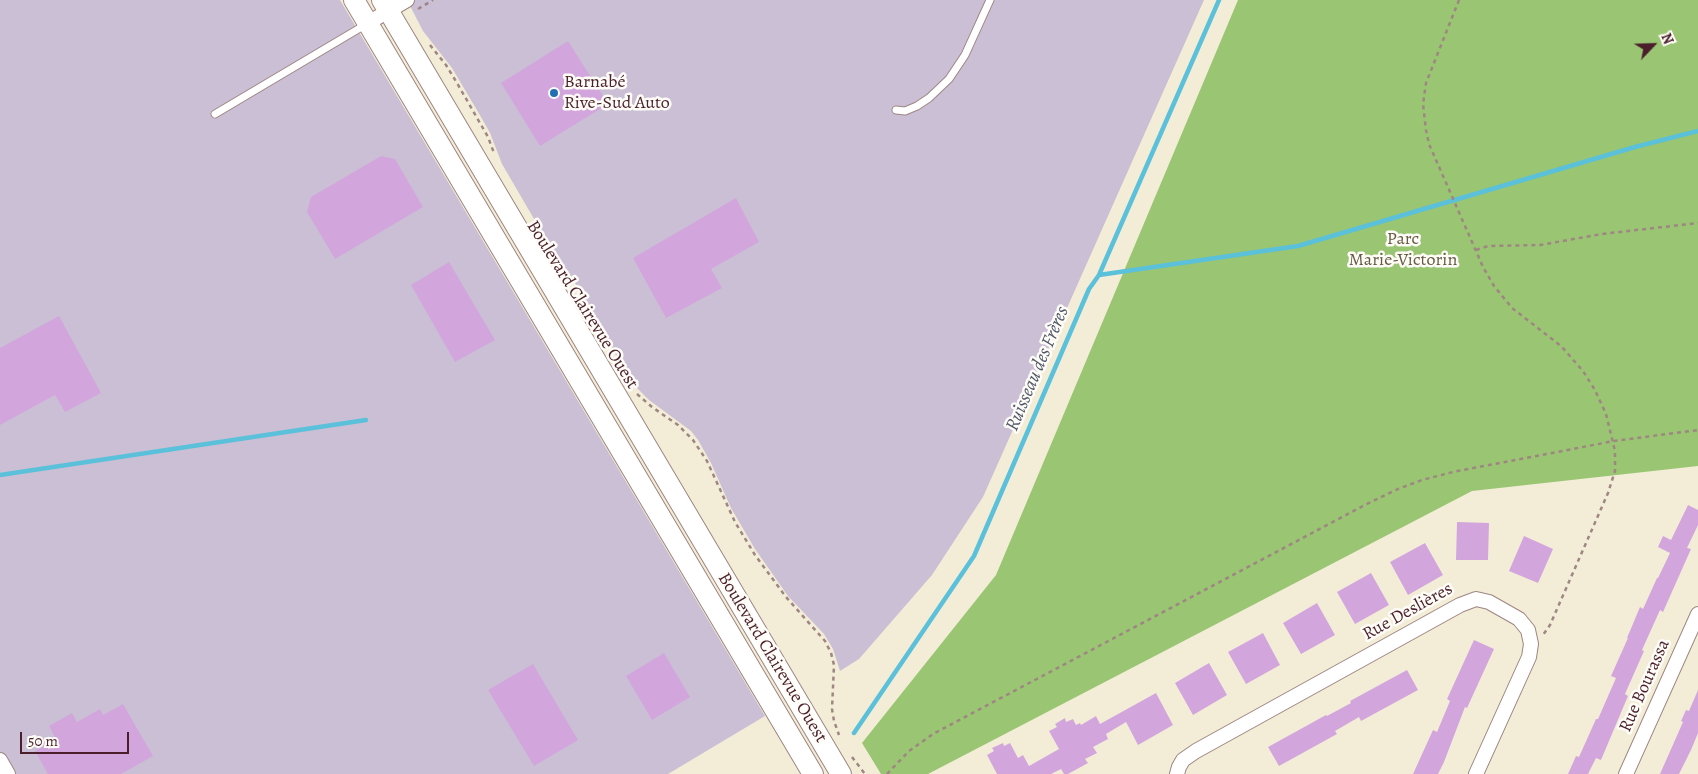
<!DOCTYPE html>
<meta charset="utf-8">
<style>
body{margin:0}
#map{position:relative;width:1698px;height:774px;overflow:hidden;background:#f3edd8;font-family:Alegreya,serif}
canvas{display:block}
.north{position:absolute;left:1628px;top:20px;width:50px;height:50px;-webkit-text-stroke:4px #fdfcf7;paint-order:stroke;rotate:66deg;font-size:14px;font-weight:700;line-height:20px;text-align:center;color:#4a1f2b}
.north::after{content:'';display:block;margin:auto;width:18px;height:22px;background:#4a1f2b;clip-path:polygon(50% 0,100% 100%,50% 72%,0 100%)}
.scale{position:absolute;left:20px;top:732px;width:109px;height:22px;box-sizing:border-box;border:2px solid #4a1f2b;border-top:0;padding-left:6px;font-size:15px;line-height:18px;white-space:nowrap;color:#4a1f2b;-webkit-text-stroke:4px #fdfcf7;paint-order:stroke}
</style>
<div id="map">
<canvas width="1698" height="774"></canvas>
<div class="north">N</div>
<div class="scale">50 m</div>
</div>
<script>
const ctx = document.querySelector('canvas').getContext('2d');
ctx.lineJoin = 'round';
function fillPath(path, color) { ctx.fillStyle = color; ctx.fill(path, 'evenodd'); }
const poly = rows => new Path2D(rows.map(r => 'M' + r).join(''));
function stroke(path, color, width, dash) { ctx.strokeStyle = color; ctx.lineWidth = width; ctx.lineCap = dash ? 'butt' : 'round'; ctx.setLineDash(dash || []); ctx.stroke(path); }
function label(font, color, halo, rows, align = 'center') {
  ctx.font = font + ' Alegreya,serif'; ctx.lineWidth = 5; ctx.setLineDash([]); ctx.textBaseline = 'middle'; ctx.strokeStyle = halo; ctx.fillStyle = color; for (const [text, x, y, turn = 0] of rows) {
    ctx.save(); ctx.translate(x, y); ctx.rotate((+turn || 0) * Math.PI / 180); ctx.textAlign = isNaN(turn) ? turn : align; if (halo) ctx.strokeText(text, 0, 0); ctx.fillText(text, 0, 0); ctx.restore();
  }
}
fillPath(poly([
 [0,0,340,0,765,716,668,774,0,774],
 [407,0,1204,0,983,497,932,575,859,659,840,671,833,649,824,634,788,596,755,549,731,508,711,463,698,440,691,431,649,400,634,385,604,335,584,296,551,248,502,164,490,133,481,117,452,68,423,31]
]), '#cbbfd5');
fillPath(poly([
 [1238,0,1698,0,1698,466,1472,491,928,774,881,774,862,743,996,575]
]), '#9ac573');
stroke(poly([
 [1099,275,1298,246,1635,147,1698,131],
 [0,475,366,420],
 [854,733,974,556,1089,289,1099,275,1219,0]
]), '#5bc0d9', 4.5);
fillPath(poly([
 [568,41,608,104,540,146,501,83],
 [381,156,395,159,423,207,335,259,307,212,311,197],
 [736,198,759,242,711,269,722,288,666,318,633,258],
 [449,262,495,340,455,362,411,285],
 [59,316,101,393,65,412,55,395,0,425,0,348],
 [1688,505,1698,510,1698,525,1687,548,1691,549,1663,612,1660,610,1642,650,1644,651,1625,694,1628,696,1601,760,1596,758,1588,774,1568,774,1576,756,1579,757,1596,719,1598,719,1616,678,1611,676,1628,638,1627,638,1640,607,1643,609,1657,578,1658,578,1670,553,1658,547,1663,536,1671,540],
 [1457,522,1489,523,1488,560,1456,560],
 [1524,536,1553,549,1538,583,1509,571],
 [1425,543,1443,575,1408,595,1390,562],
 [1371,573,1389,605,1355,624,1337,592],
 [1317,603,1335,635,1301,654,1283,623],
 [1263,633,1280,665,1246,684,1228,652],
 [1474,640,1494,649,1467,708,1465,707,1444,762,1438,774,1413,774,1433,730,1437,732,1450,701,1447,699],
 [664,653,690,697,652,720,626,676],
 [1209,663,1227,695,1193,715,1175,683],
 [533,664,578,740,534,766,488,690],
 [1407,670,1418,690,1361,721,1359,717,1335,731,1337,734,1279,766,1268,747,1326,715,1327,716,1351,703,1350,701],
 [1698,690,1698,733,1691,750,1679,774,1660,774,1683,722,1681,721,1686,710,1689,711],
 [1156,693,1173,725,1138,745,1126,722,1106,734,1108,739,1093,747,1097,753,1085,759,1088,763,1068,774,1064,774,1061,769,1051,774,997,774,987,755,994,751,992,748,1003,743,1004,746,1010,743,1018,758,1023,755,1029,766,1059,749,1049,731,1057,727,1055,724,1065,718,1066,722,1073,719,1076,725,1080,723,1081,725,1096,716,1100,724],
 [123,704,153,756,121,774,48,774,35,751,56,739,49,726,72,713,77,722,100,709,103,715]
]), '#d2a6dd');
const lane = poly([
 [896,110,905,111,917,106,929,98,949,79,965,55,990,0],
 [215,114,365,25]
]);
const street = poly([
 [368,23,407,0],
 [0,760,8,774],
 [1177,774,1179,767,1183,760,1196,751,1460,605,1476,599,1489,602,1519,619,1528,630,1531,644,1529,657,1476,774],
 [1626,774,1698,614]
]);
const secondary = poly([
 [354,0,813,774],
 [382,0,841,774]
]);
stroke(lane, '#9e8682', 9);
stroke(street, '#9e8682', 16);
stroke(secondary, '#9e8682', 22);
stroke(poly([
 [1459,0,1426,83,1423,104,1426,130,1429,144,1483,267,1494,286,1512,308,1561,346,1583,371,1595,390,1606,414,1615,451,1615,471,1608,493,1550,625,1543,635],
 [418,9,433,0],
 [430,45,446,65,457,83,488,137,494,153],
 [1476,250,1488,246,1540,245,1602,234,1698,223],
 [581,299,592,318],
 [637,394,652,407,678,425,693,440,707,461,735,522,755,555,786,597,825,641,831,653,834,665,832,709,834,721,839,735],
 [852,757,865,774],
 [887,774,909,751,933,734,1363,506,1398,489,1422,480,1453,472,1614,441,1698,430]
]), '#9e8682', 2.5, [4, 4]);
stroke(lane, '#fff', 7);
stroke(street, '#fff', 14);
stroke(secondary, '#fff', 20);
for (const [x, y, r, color] of [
 [554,93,5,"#1f6fb2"]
]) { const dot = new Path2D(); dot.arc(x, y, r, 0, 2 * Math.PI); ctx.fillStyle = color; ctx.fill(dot); stroke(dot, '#fdfcf7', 2); }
label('18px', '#4a1f2b', '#fdfcf7', [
 ["Barnabé",564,83],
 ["Rive-Sud Auto",564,104]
], 'left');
label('18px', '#665944', '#fdfcf7', [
 ["Parc",1403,240],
 ["Marie-Victorin",1403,261]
]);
label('18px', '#4a1f2b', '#fdfcf7', [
 ["Boulevard Clairevue Ouest",582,305,58],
 ["Rue Deslières",1408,612,-29],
 ["Boulevard Clairevue Ouest",772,658,59],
 ["Rue Bourassa",1645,686,-66]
]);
label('italic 19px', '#505768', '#fdfcf7', [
 ["Ruisseau des Frères",1038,369,-67]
]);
</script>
